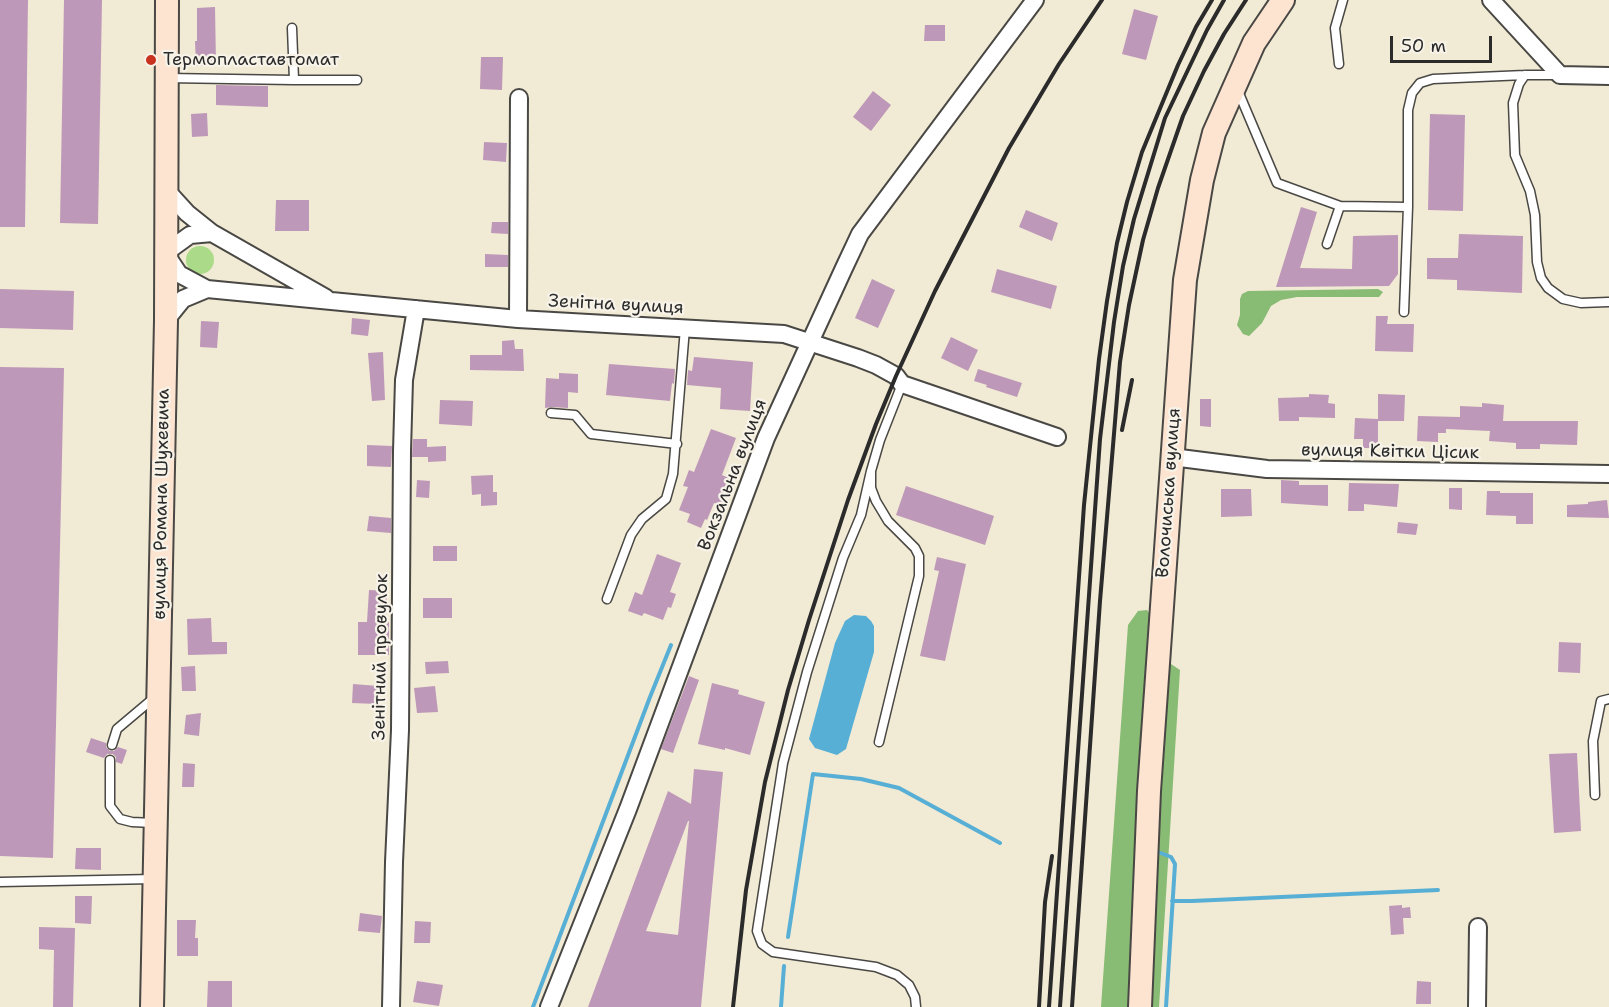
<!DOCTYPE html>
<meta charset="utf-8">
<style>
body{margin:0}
#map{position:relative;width:1609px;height:1007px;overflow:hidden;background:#f1ead4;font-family:"Shantell Sans",sans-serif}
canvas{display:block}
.scale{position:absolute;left:1390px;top:36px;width:102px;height:27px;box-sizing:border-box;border:3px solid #2b2b2b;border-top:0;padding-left:8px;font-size:18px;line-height:21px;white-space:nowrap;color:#2b2b2b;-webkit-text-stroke:4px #f7f3e8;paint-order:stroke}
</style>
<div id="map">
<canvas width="1609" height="1007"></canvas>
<div class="scale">50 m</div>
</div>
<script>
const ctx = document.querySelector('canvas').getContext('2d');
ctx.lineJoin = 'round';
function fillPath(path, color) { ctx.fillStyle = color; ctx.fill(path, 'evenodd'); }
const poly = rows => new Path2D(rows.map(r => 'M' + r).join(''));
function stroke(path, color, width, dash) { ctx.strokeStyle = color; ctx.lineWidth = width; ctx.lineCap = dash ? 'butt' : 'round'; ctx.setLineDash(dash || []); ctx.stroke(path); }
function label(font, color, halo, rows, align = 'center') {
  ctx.font = font + ' "Shantell Sans",sans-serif'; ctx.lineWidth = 4.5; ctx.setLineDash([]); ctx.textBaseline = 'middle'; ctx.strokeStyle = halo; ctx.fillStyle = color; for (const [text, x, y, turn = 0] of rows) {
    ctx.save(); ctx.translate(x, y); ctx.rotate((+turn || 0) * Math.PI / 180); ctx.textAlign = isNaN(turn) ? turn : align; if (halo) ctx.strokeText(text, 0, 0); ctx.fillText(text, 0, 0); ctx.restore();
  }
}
fillPath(poly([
 '186 260a14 14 0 1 1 28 0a14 14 0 1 1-28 0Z'
]), '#abdb88');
fillPath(poly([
 [1378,289,1383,292,1379,297,1297,297,1281,300,1271,306,1262,323,1249,336,1243,334,1237,325,1240,315,1240,299,1242,294,1248,291],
 [1147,610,1153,619,1130,1007,1101,1007,1128,625,1138,611],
 [1171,664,1180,670,1159,1007,1146,1007,1161,668]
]), '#88bb74');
fillPath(poly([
 [854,615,866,616,871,621,874,626,874,652,846,749,837,755,815,748,809,739,835,643,845,621]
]), '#58afd5');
stroke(poly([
 [1158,852,1171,857,1175,864,1166,1007],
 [1172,901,1192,901,1438,890],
 [788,937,813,774,861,779,899,788,1000,843],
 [533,1007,650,697,671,645],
 [781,1007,784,966]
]), '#58afd5', 4);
fillPath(poly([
 [0,0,28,0,25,227,0,227],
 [64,0,102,0,98,224,60,223],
 [215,7,216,65,196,66,195,41,197,41,197,8],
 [1134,9,1158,16,1146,60,1122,54],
 [925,25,945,25,945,41,924,41],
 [481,57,503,57,502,90,480,89],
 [216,85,268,86,268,107,216,105],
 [873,91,891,105,871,131,853,117],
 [207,113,208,136,192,137,191,114],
 [1430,114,1465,115,1463,211,1428,210],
 [484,142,507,143,506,162,483,160],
 [276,200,309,200,309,231,275,231],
 [1301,207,1317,212,1300,268,1352,269,1353,236,1398,235,1398,274,1389,286,1276,287],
 [1026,210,1058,223,1052,241,1019,227],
 [492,222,508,222,508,234,491,233],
 [1459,234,1523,236,1522,293,1457,290,1457,280,1427,279,1427,258,1458,258],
 [485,254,508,255,508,267,485,267],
 [997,269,1057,286,1051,309,991,292],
 [872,279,895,290,878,328,855,318],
 [0,289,74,291,73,330,0,328],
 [1376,316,1388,316,1387,324,1414,324,1413,352,1375,351],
 [352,318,370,320,368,336,351,334],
 [201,321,219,322,217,348,200,347],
 [951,337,978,350,968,371,941,358],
 [514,340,515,349,523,349,524,371,470,370,470,355,502,355,502,341],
 [383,352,385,400,372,401,368,353],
 [694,357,753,362,750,411,720,409,721,388,687,385,688,370,692,371],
 [609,364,675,369,674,384,672,383,670,401,606,395],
 [0,367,64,368,53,858,0,856],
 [978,369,1022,383,1017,397,986,387,987,385,974,381],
 [559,373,578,374,578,393,568,392,568,408,552,407,545,408,546,378,559,379],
 [1309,394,1329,395,1328,403,1335,404,1335,418,1299,417,1299,421,1279,421,1278,398,1309,397],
 [1378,394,1405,395,1404,421,1378,421,1378,448,1363,448,1363,439,1354,439,1355,418,1378,419],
 [1200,399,1211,399,1211,427,1200,426],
 [440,400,473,401,472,426,439,424],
 [1482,403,1504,405,1503,421,1578,421,1577,445,1540,444,1540,449,1516,449,1516,443,1489,441,1490,431,1446,429,1446,433,1438,433,1438,442,1417,441,1418,416,1460,417,1460,406,1482,407],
 [711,429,736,438,722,475,731,479,721,506,714,503,707,520,705,519,701,528,687,522,690,514,679,510,688,487,683,486,689,470,694,472],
 [413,439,427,439,427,447,446,446,446,461,428,462,428,457,412,457],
 [367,445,392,446,391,467,367,466],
 [493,475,493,492,497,492,497,505,481,506,481,494,472,495,471,476],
 [417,480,430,481,429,498,416,497],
 [1281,480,1299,481,1299,485,1328,485,1328,506,1281,503],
 [1349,483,1399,484,1397,507,1364,504,1364,511,1348,511],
 [906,486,994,516,985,545,896,515],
 [1449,488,1462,488,1462,510,1449,509],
 [1221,489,1251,489,1252,516,1221,517],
 [1487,491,1500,491,1500,493,1533,493,1533,524,1516,524,1516,516,1486,515],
 [1607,500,1609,518,1567,517,1567,505,1588,504,1588,502],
 [369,516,391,518,391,533,367,531],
 [1398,522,1418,524,1416,535,1397,533],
 [433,546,457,546,457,561,433,561],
 [657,554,681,563,670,592,676,594,671,608,668,607,663,620,644,613,642,616,628,611,635,592,642,595],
 [937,557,966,564,945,661,920,656,939,571,934,570],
 [369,590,387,591,386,622,389,622,389,655,358,655,358,622,367,622],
 [423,598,452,598,452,618,423,618],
 [211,618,212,642,227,642,227,654,188,655,187,619],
 [1559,642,1581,643,1580,673,1558,672],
 [448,661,449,673,426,674,425,662],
 [195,666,196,691,182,691,181,667],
 [689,676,699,680,673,753,661,749],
 [712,683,739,690,738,694,765,702,750,755,725,748,725,750,698,744],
 [353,684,378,686,377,704,352,703],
 [435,686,438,712,417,713,414,688],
 [201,713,199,736,184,734,186,715],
 [91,738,106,743,106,747,110,751,114,751,118,747,127,750,122,764,116,762,116,757,113,754,107,754,104,758,86,752],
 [1577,753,1581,831,1554,833,1549,754],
 [183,763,195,764,194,787,182,787],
 [694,769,723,772,701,1007,588,1007,668,791,691,804],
 [688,821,689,821,678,935,646,931],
 [76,848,101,848,101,870,75,869],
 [75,896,92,896,91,924,75,923],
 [1402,905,1402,908,1410,907,1411,918,1403,918,1404,934,1391,935,1389,906],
 [360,913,382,916,380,933,358,931],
 [177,920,196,920,195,938,198,938,198,956,177,956],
 [415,921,431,922,430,943,414,943],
 [39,927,75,928,73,1007,53,1007,54,950,39,949],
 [208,981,232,981,232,1007,207,1007],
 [417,981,443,985,439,1006,413,1002],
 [1417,981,1431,982,1431,1004,1416,1004]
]), '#be98b8');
const lane = poly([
 [1339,64,1335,28,1343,0],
 [1525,75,1519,84,1513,103,1515,155,1530,191,1535,215,1537,262,1541,278,1548,288,1563,299,1581,303,1608,302],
 [167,78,294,80,292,28],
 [294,80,357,80],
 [1238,91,1277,183,1340,206],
 [1327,244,1340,206,1408,207],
 [1404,312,1408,207,1408,110,1412,93,1420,83,1433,79,1525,75,1559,75],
 [551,413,575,415,591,434,677,444],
 [871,471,861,515,843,558,807,672,783,763,757,931,762,944,773,952,876,967,897,975,909,985,915,997,916,1007],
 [607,599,631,535,642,519,666,499,673,474,685,328],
 [879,742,919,576,919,556,915,548,888,521,876,501,871,488,871,471,880,440,902,384],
 [112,745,117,729,155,697],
 [110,760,110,806,120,819,132,822,153,823],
 [1595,795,1593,741,1601,701,1609,699],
 [0,882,154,879]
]);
const street = poly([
 [1491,0,1560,75,1609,76],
 [166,190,187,213,212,233,326,298],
 [207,289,179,274,165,253,190,235,212,233],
 [518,319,519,98],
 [166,320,183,299,207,289,518,319,784,334,858,358,876,365,896,376,902,384,1057,437],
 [1172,457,1267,469,1609,474],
 [391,1007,394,862,400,730,402,451,404,380,416,309],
 [549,1007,628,809,766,438,844,268,860,234,1035,0],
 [1477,1007,1478,927]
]);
const secondary = poly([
 [152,1007,166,320,167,0],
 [1140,1007,1149,791,1185,280,1202,180,1214,133,1254,43,1283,0]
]);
stroke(lane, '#494844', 11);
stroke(street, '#494844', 20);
stroke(secondary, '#494844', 26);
stroke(lane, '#fff', 8);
stroke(street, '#fff', 16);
stroke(secondary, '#fde4d1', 22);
stroke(poly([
 [1122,430,1132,380],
 [733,1007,746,890,765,782,788,690,809,620,848,500,876,424,896,376,935,291,1009,148,1059,64,1102,0],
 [1039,1007,1045,902,1052,856],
 [1049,1007,1084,505,1099,359,1107,301,1117,243,1127,202,1142,152,1178,65,1196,27,1212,0],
 [1060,1007,1100,439,1114,322,1123,266,1134,219,1165,118,1207,30,1224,0],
 [1072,1007,1100,601,1120,362,1129,305,1143,240,1158,188,1183,116,1204,71,1224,34,1246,0]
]), '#2b2b2b', 4);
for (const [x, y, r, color] of [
 [151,60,6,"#c8321e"]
]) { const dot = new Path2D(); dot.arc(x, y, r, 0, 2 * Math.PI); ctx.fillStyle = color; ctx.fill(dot); stroke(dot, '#f7f3e8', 2); }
label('18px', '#2b2b2b', '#f7f3e8', [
 ["Термопластавтомат",163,60]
], 'left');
label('18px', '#2b2b2b', '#f7f3e8', [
 ["Зенітна вулиця",616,305,3],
 ["вулиця Квітки Цісик",1390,452,1],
 ["Вокзальна вулиця",733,475,-69],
 ["Волочиська вулиця",1169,493,-86],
 ["вулиця Романа Шухевича",162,504,-89],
 ["Зенітний провулок",381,657,-89]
]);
</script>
